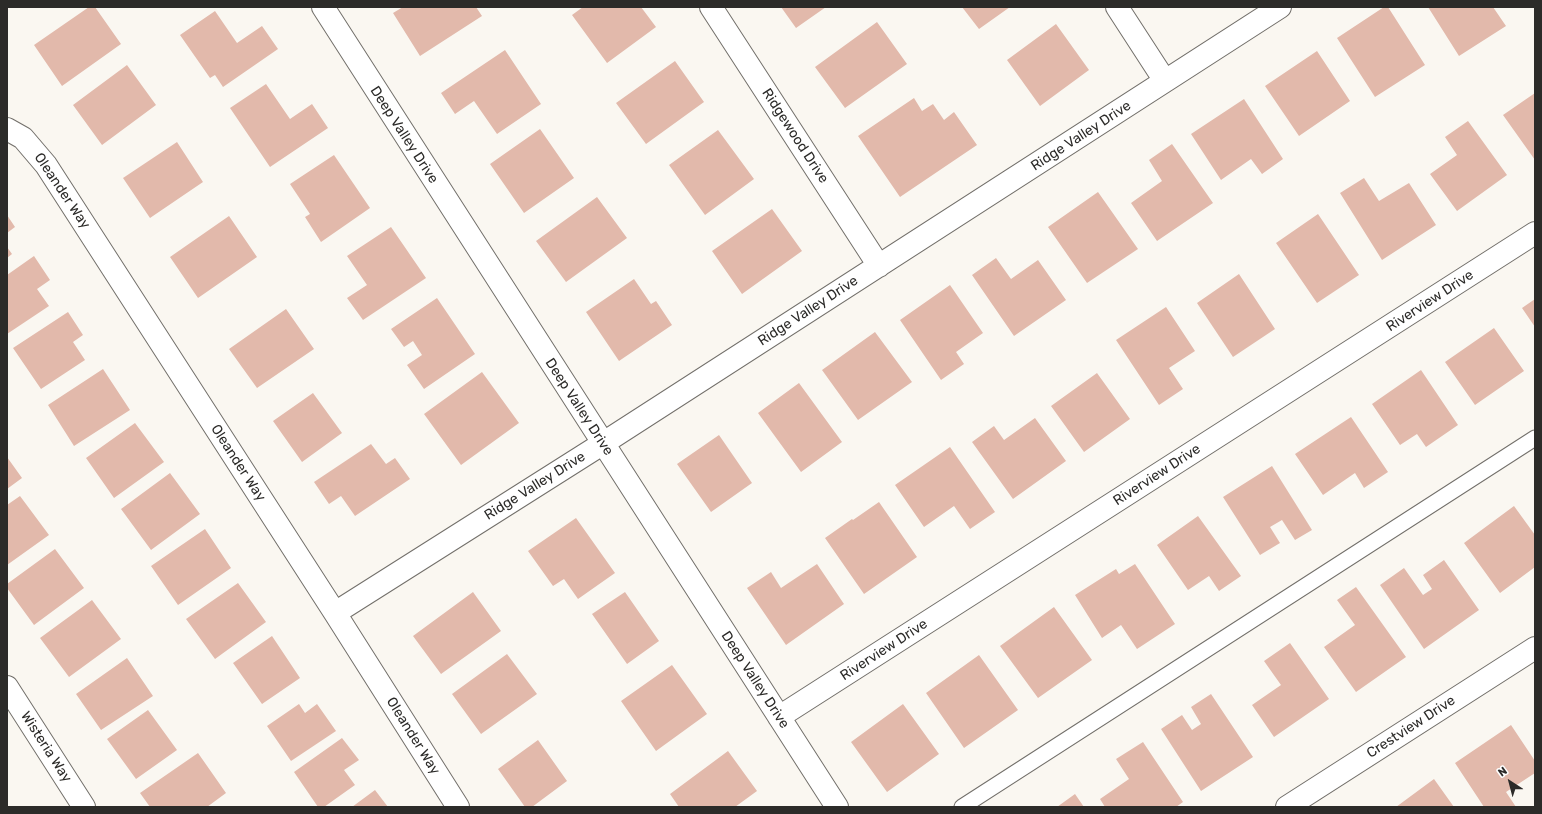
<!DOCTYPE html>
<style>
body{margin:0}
#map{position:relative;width:1542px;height:814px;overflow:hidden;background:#faf7f1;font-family:Rubik,sans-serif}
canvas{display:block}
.frame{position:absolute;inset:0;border:8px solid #2c2b29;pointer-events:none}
.north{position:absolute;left:1490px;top:762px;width:40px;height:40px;-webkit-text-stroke:3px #fff;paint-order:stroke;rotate:324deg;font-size:11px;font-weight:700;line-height:16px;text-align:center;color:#2c2b29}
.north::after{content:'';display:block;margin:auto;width:14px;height:18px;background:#2c2b29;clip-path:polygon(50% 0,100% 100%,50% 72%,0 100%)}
</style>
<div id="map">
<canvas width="1542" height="814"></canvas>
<div class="frame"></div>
<div class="north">N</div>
</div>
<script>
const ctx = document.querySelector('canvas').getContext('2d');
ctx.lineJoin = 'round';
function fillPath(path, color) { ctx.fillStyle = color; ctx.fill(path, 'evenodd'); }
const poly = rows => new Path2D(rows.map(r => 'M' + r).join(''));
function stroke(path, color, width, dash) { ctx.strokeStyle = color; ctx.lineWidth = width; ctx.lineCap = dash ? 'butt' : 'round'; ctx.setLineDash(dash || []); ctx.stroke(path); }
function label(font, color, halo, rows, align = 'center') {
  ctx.font = font + ' Rubik,sans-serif'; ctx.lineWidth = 3; ctx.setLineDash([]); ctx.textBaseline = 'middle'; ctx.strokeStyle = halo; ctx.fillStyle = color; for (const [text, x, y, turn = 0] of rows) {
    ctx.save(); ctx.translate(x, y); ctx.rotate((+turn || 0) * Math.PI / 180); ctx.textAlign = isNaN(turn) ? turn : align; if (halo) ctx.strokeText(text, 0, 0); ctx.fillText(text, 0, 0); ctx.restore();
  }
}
fillPath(poly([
 [89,7,95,7,121,44,62,86,34,45],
 [403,7,476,7,482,16,420,56,393,13],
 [583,7,641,7,656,27,607,63,572,15],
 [781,7,826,7,796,28],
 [962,7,1010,7,979,29],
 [1384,7,1388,7,1425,65,1375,97,1337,38],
 [1428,7,1493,7,1506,26,1459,56],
 [215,11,237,43,262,26,278,49,223,87,215,75,210,78,180,35],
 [877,22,907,64,845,108,815,67],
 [1056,24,1089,70,1040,106,1007,60],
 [505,50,541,104,497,134,474,101,455,114,441,93],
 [1317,51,1350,101,1299,136,1265,86],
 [675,61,704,102,646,144,616,103],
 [127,65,156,105,102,145,73,105],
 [266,84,290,119,312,104,328,128,270,167,230,108],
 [1535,93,1535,160,1503,115],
 [914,98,922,111,933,104,944,120,954,112,977,145,900,197,858,136],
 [1244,99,1283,159,1262,174,1251,159,1221,180,1191,134],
 [1468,121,1507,175,1457,211,1430,174,1457,155,1445,137],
 [540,129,574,178,524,213,490,164],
 [718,130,754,179,705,215,669,165],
 [177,142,203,182,150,218,123,178],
 [1172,144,1213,203,1157,241,1131,203,1162,181,1149,160],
 [334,155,370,208,321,242,305,217,310,214,290,184],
 [1364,178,1379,201,1409,183,1436,225,1382,260,1340,193],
 [1098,192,1138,249,1087,283,1048,227],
 [597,197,627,238,566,282,536,241],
 [772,209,802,251,742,294,712,251],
 [1318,214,1359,275,1317,303,1276,243],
 [7,215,15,227,7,233],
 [229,216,257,257,198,298,170,257],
 [391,227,426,278,363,320,347,298,367,285,347,256],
 [7,247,12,254,7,258],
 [34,256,50,280,37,289,49,306,7,334,7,275],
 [996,258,1011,279,1038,260,1066,300,1014,336,972,275],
 [1239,274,1275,329,1233,357,1197,303],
 [634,279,651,304,656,301,672,325,619,361,586,312],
 [950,285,983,333,956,352,964,364,941,380,900,320],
 [437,298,475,354,424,389,407,365,422,355,413,341,404,347,391,329],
 [1535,299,1535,327,1522,308],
 [1166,307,1195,351,1169,368,1183,389,1159,405,1116,340],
 [286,309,314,349,257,388,229,349],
 [68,312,83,335,73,342,85,360,41,389,13,348],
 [1494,328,1524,371,1475,405,1445,362],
 [875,332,912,382,858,420,822,370],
 [103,369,130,410,74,446,48,405],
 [1421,370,1458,425,1426,447,1417,434,1400,445,1372,404],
 [482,372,519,423,461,465,424,414],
 [1097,373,1130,419,1084,452,1051,406],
 [799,383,842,442,801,472,758,413],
 [313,393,342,433,302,462,273,421],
 [1351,417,1388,472,1364,488,1355,473,1323,495,1295,454],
 [1035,418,1066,461,1013,499,972,442,994,426,1004,440],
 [135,423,164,462,114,498,86,458],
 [719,435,752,483,711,512,677,464],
 [371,444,386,464,395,458,410,479,355,516,341,496,329,504,314,482],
 [950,447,995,512,970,529,954,506,924,527,895,485],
 [7,457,22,478,7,489],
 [1272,466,1312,530,1295,540,1282,520,1270,527,1280,543,1260,555,1223,497],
 [170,473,200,514,151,550,121,509],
 [20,496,49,535,7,565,7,505],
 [879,502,917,557,864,594,825,538,852,519,853,520],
 [1514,506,1535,535,1535,567,1500,593,1464,543],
 [1198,516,1241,576,1219,591,1209,576,1188,590,1157,545],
 [576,518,615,573,578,599,564,579,553,586,528,551],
 [205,529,231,568,178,605,151,566],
 [55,549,84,588,34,625,7,588,7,584],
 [1444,560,1479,610,1424,649,1380,585,1404,568,1423,595,1432,589,1423,575],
 [817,564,844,604,786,645,747,588,771,572,781,588],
 [1135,564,1175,624,1137,649,1121,625,1102,638,1075,595,1116,569,1119,574],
 [238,583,266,622,215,659,186,619],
 [1356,587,1406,657,1356,692,1324,647,1355,625,1337,600],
 [473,592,501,631,441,674,413,636],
 [625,592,659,641,627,664,592,614],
 [92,600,121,639,69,677,40,638],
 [1054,607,1092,660,1038,698,1000,646],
 [272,636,300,678,262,704,233,663],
 [1290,643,1329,699,1274,737,1252,705,1281,685,1264,661],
 [507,654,537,694,481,734,452,694],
 [979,655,1018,710,964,748,926,693],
 [127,658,153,696,101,730,76,694],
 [672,665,707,714,656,751,621,701],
 [1211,694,1253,757,1201,791,1161,729,1182,715,1192,730,1201,724,1191,707],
 [299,704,305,713,317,704,336,731,291,761,267,726],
 [903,704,939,754,887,792,851,742],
 [148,710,177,750,136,779,107,739],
 [1511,725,1535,761,1535,773,1506,792,1516,807,1484,807,1455,763],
 [342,738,359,760,344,770,355,785,324,807,318,807,294,772],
 [538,740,567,781,532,807,525,807,498,769],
 [1143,742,1183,802,1176,807,1105,807,1100,799,1129,779,1116,759],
 [728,751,757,791,735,807,679,807,670,794],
 [198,753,226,793,207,807,150,807,140,793],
 [1434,779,1454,807,1396,807],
 [375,790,388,807,352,807],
 [1075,794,1084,807,1057,807]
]), '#e2b9ab');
const lane = poly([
 [962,807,1535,438]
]);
const street = poly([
 [323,7,837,807],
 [711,7,879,266],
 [1117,7,1165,81],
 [7,129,23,138,46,165,335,613,458,807],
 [335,613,602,444,1280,7],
 [7,687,84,807],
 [779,717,1535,233],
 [1287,807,1535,648]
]);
stroke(lane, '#726f6a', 17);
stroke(street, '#726f6a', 24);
stroke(lane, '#fff', 15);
stroke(street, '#fff', 22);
label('14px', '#2c2b29', '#fff', [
 ["Deep Valley Drive",404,135,57],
 ["Ridgewood Drive",795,136,57],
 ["Ridge Valley Drive",1081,136,-33],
 ["Oleander Way",62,191,56],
 ["Riverview Drive",1430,301,-33],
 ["Ridge Valley Drive",808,311,-33],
 ["Deep Valley Drive",579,407,57],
 ["Oleander Way",238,463,57],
 ["Riverview Drive",1157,475,-33],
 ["Ridge Valley Drive",535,486,-32],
 ["Riverview Drive",884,650,-33],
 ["Deep Valley Drive",755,680,57],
 ["Crestview Drive",1411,727,-33],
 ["Oleander Way",413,736,58],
 ["Wisteria Way",46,747,57]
]);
</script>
